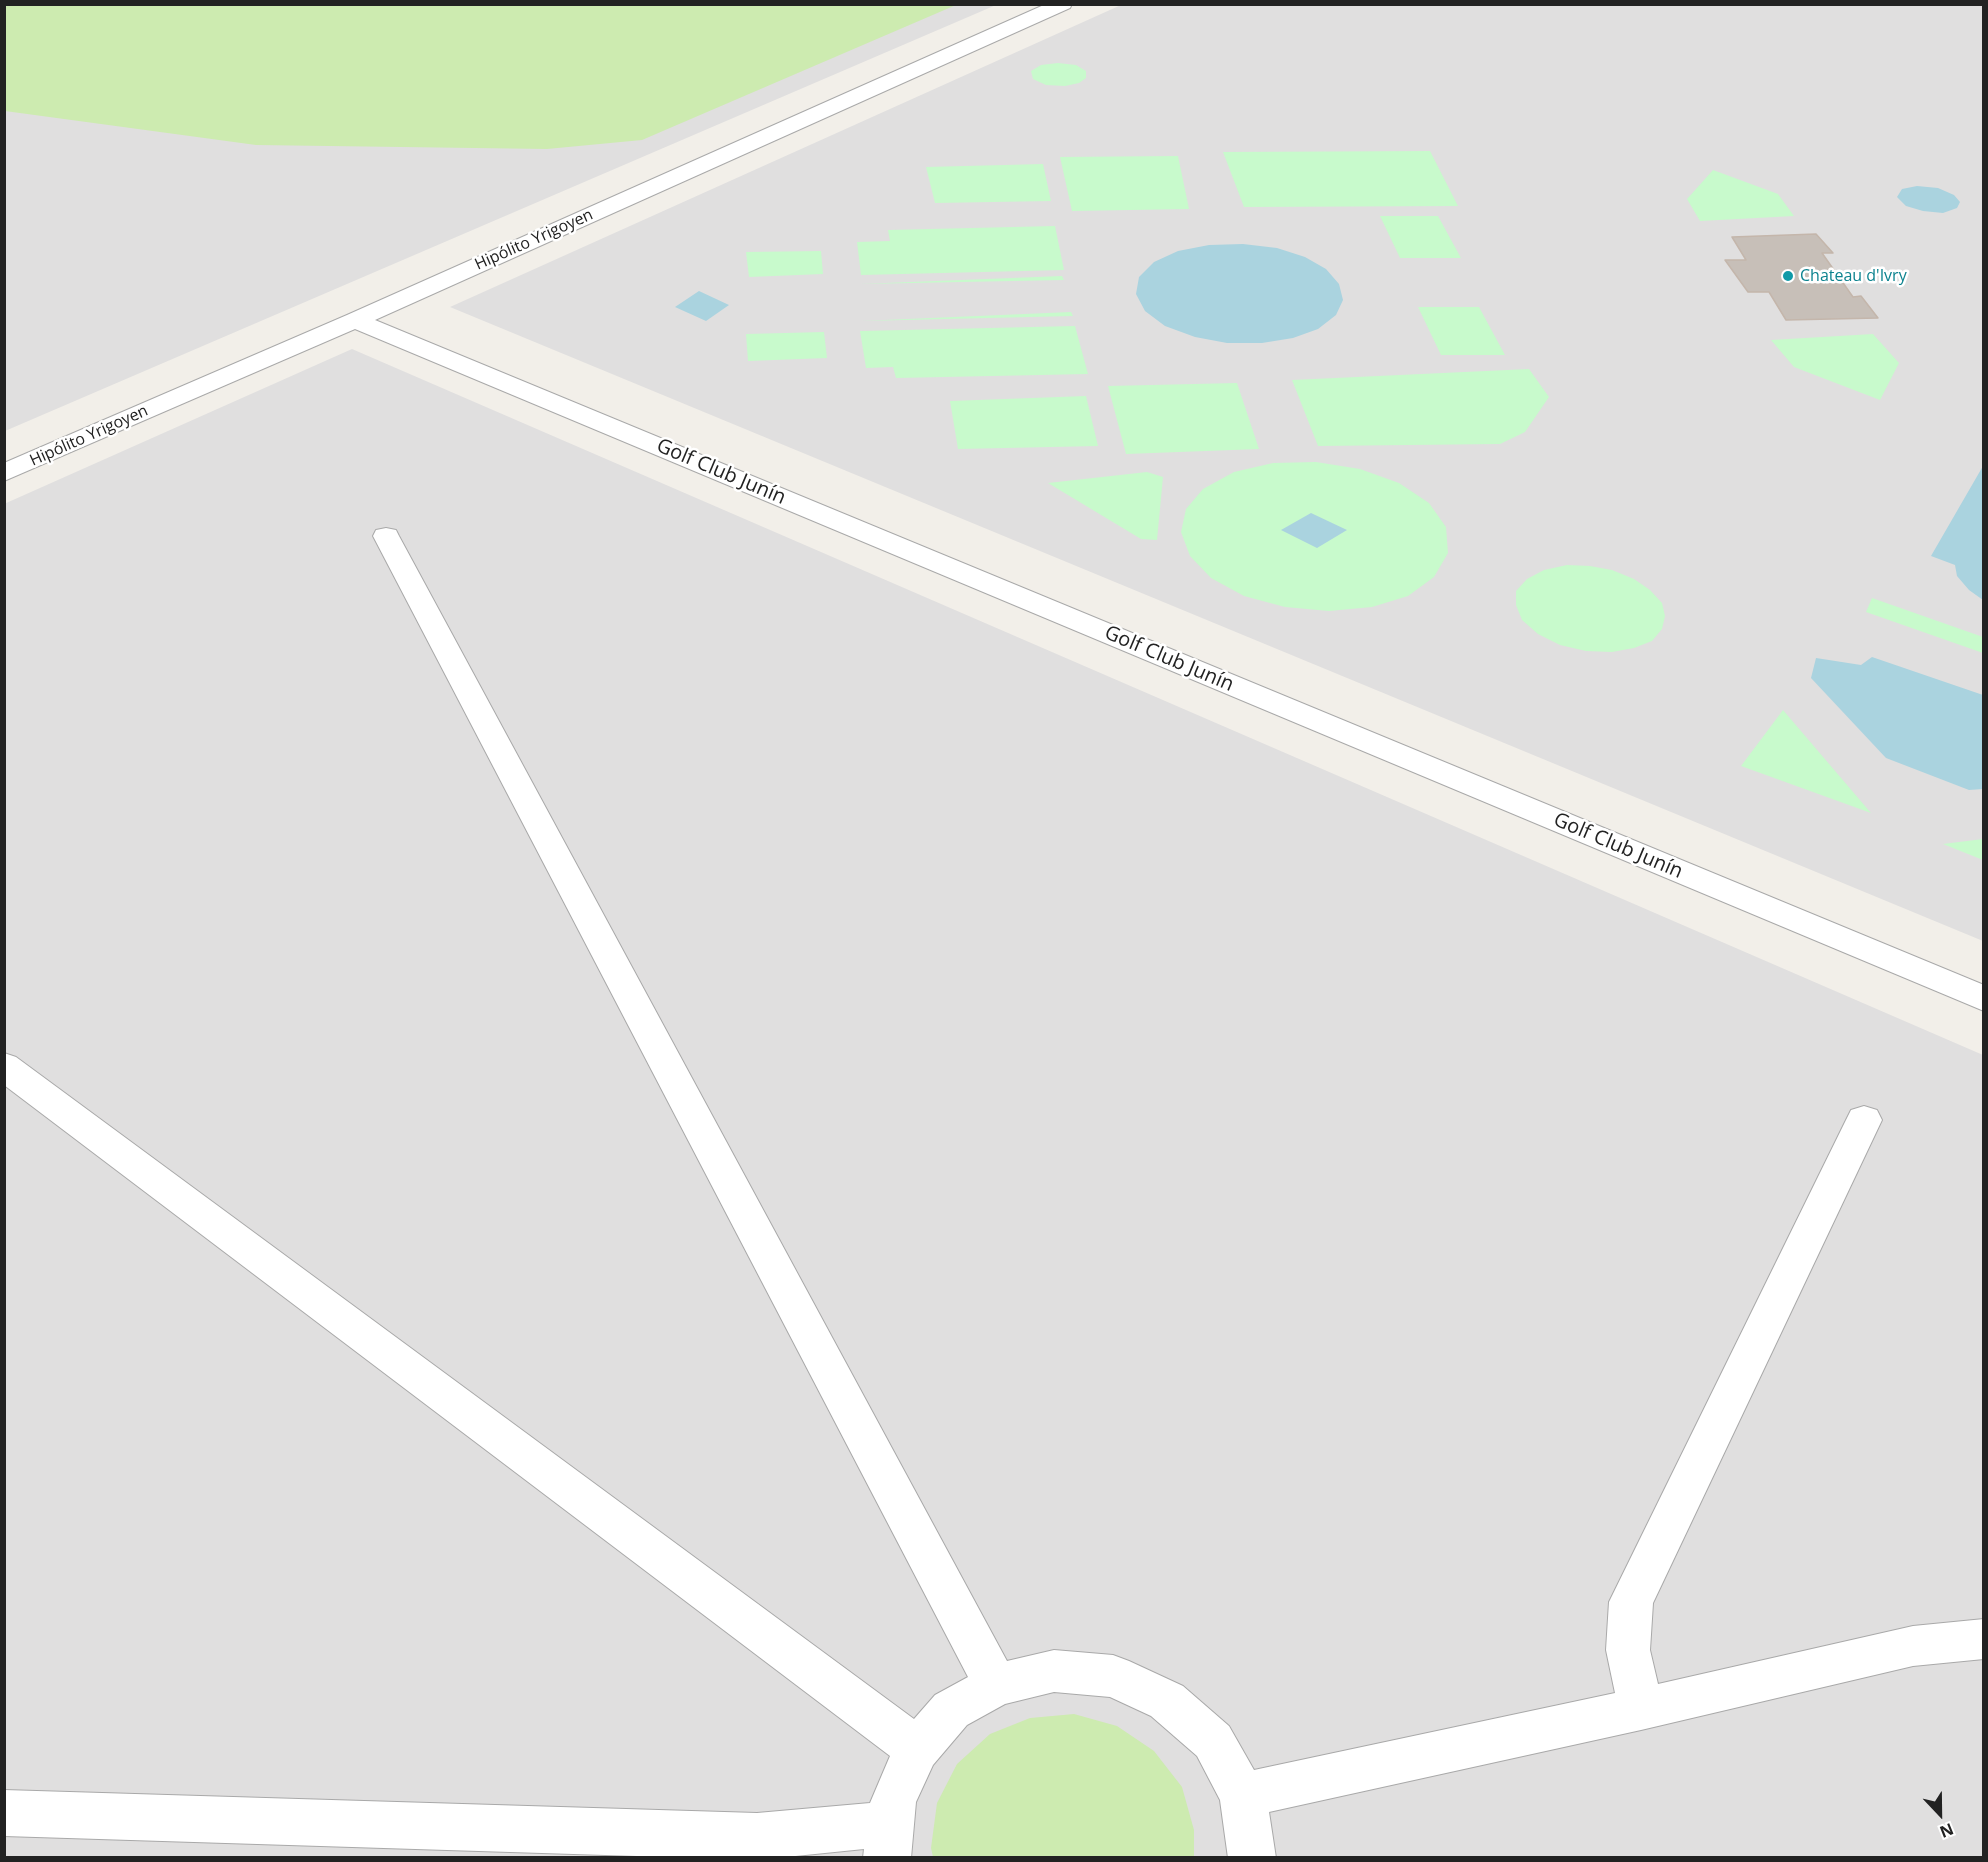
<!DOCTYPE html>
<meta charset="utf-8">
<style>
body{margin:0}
#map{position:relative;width:1988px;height:1862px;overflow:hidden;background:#f2efe9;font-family:"Open Sans",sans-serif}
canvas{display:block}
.frame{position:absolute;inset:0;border:6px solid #222;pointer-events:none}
.north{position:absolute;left:1910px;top:1784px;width:60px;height:60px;-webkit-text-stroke:4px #fff;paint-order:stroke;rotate:158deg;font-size:16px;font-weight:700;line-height:24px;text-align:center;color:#222}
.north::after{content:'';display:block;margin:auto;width:21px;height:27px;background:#222;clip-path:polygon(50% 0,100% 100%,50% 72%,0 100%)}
</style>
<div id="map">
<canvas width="1988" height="1862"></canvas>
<div class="frame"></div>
<div class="north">N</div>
</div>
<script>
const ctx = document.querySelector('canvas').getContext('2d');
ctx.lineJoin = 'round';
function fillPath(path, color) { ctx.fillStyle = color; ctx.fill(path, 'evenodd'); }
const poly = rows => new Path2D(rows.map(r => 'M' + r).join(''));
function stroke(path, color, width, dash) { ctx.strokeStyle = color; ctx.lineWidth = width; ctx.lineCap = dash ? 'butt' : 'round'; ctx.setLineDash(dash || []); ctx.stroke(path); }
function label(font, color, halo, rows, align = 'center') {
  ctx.font = font + ' "Open Sans",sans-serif'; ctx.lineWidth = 5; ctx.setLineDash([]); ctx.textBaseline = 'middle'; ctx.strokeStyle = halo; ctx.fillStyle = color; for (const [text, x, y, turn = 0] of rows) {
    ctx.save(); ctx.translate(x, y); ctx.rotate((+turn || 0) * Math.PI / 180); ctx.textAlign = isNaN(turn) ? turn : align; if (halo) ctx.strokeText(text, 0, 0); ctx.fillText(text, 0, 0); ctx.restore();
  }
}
fillPath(poly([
 [5,5,996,5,5,431],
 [1121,5,1983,5,1983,941,450,307],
 [352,349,1983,1055,1983,1857,5,1857,4,504]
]), '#e0dfdf');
fillPath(poly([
 [5,4,956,4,956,5,642,140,547,149,256,145,5,111],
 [1074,1714,1117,1726,1154,1751,1182,1787,1194,1830,1194,1857,933,1857,931,1848,937,1803,957,1764,990,1734,1030,1718]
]), '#cdebb0');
fillPath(poly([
 [1058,63,1076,65,1086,71,1086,78,1079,83,1065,86,1046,85,1033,79,1031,71,1041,65],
 [1430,151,1458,206,1244,207,1223,152],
 [1178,156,1189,209,1072,211,1060,157],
 [1043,164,1051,201,935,203,926,167],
 [1713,170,1778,194,1794,216,1700,221,1687,199],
 [1380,216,1438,216,1461,258,1400,258],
 [1055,226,1064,270,861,275,857,242,890,241,888,230],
 [821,251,823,274,749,277,746,252],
 [1062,276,1064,280,860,284],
 [1418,307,1479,307,1505,355,1441,355],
 [1071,312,1073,316,861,321],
 [1075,326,1088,374,896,378,893,367,866,368,860,331],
 [824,332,827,358,748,361,746,334],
 [1873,334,1899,363,1880,400,1794,367,1771,340],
 [1529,369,1549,397,1525,432,1500,444,1318,446,1292,380],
 [1237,383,1259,449,1126,454,1108,386],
 [1086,396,1098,446,958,449,950,401],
 [1316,462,1360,469,1399,483,1429,503,1446,527,1448,553,1434,577,1408,596,1372,607,1329,611,1285,607,1244,596,1211,578,1190,556,1181,532,1186,509,1203,489,1234,472,1273,463],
 [1147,472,1163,477,1157,540,1141,539,1048,483],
 [1567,565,1590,566,1612,570,1634,579,1650,590,1662,603,1665,616,1662,629,1652,641,1634,648,1612,652,1586,651,1560,645,1538,634,1522,620,1516,605,1516,591,1527,579,1544,570],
 [1872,598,1983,637,1983,653,1866,612],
 [1783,710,1871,813,1741,766],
 [1983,839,1983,860,1943,844]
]), '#c8facc');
fillPath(poly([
 [1917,186,1938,188,1954,195,1960,202,1957,208,1943,213,1923,211,1906,206,1897,197,1902,189],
 [1243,244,1277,248,1305,257,1326,269,1339,284,1343,300,1336,315,1318,329,1293,338,1262,343,1227,343,1195,337,1165,326,1145,311,1136,294,1139,277,1154,262,1178,251,1209,245],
 [699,291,729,305,706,321,675,307],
 [1983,466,1983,600,1969,590,1957,576,1955,565,1931,556],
 [1311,513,1347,530,1317,548,1281,530],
 [1872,657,1983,695,1983,789,1969,790,1886,758,1811,678,1816,658,1861,665]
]), '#aad3df');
const building = poly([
 [1816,234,1833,253,1822,253,1853,297,1861,296,1878,318,1786,320,1769,292,1748,292,1725,260,1746,260,1732,237,1816,234]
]);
fillPath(building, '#c7bfb8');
stroke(building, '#c4b6ab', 1.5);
const minor = poly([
 [1046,4,1072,4,1070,8,375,320,1984,985,1984,1011,355,329,4,481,4,463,347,315,1046,4],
 [386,528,396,530,399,536,1007,1661,1054,1650,1113,1655,1129,1661,1183,1686,1229,1726,1254,1770,1615,1693,1606,1650,1609,1602,1846,1120,1851,1110,1864,1106,1877,1110,1882,1120,1653,1603,1650,1650,1658,1684,1913,1626,1984,1619,1984,1659,1913,1666,1641,1730,1269,1812,1276,1858,1228,1858,1220,1800,1197,1756,1151,1716,1110,1697,1054,1692,1005,1704,967,1725,933,1765,916,1802,911,1858,863,1858,864,1849,776,1858,700,1858,4,1836,4,1790,757,1813,870,1803,890,1756,4,1085,4,1053,16,1057,914,1719,935,1695,968,1677,373,536,376,530,386,528]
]);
stroke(minor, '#a9a9a9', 2);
fillPath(minor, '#fff');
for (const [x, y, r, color] of [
 [1788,276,6,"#0f9aa8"]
]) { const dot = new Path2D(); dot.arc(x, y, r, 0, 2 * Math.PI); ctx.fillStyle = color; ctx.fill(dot); stroke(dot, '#fff', 2); }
label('16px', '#222', '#fff', [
 ["Hipólito Yrigoyen",534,240,-24],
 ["Hipólito Yrigoyen",89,436,-24]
]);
label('16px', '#0d838f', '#fff', [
 ["Chateau d'Ivry",1800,276]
], 'left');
label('20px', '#222', '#fff', [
 ["Golf Club Junín",721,472,23],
 ["Golf Club Junín",1169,659,23],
 ["Golf Club Junín",1618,846,23]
]);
</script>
